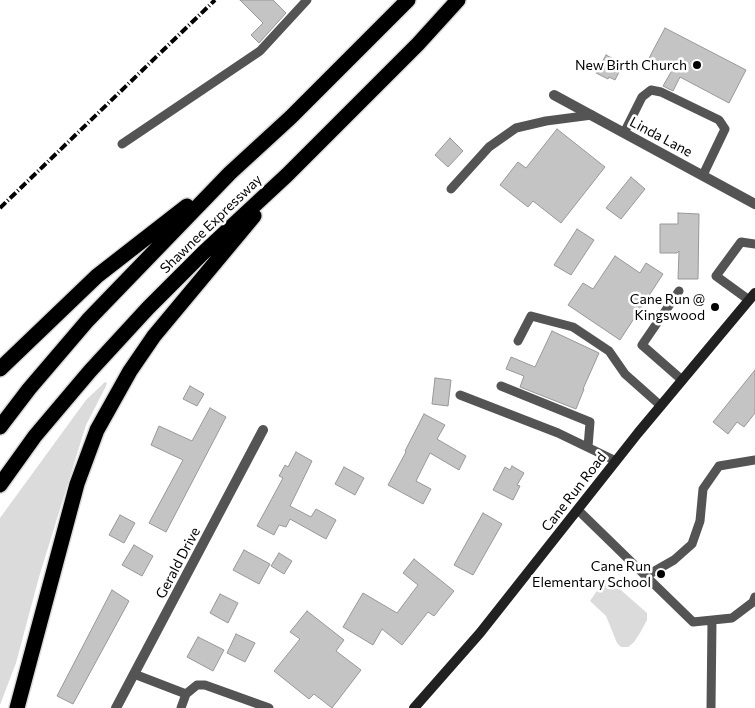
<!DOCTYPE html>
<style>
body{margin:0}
canvas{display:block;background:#fff}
</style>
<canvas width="755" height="708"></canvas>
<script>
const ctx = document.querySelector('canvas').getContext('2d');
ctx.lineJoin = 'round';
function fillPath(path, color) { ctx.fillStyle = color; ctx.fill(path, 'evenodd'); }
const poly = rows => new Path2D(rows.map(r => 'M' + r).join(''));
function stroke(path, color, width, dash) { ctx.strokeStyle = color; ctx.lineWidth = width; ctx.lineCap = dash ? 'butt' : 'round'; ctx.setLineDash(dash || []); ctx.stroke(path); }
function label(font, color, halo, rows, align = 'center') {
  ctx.font = font + ' Commissioner,sans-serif'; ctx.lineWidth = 5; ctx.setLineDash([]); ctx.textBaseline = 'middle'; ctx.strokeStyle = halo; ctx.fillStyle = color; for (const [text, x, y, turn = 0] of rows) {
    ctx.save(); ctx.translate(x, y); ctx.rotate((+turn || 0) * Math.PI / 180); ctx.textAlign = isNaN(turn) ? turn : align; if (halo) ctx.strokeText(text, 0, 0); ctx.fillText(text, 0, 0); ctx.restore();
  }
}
fillPath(poly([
 [105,382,107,383,106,386,86,425,39,577,16,663,0,705,0,518,86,400],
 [605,579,614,584,647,613,647,620,640,633,634,642,628,647,621,647,617,643,606,616,590,601]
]), '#dbdbdb');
const building = poly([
 [240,0,273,0,286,13,259,43,251,35,263,23,240,0],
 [665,28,746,70,729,103,680,77,673,91,663,86,671,72,648,60,665,28],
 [606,55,623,64,615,80,609,77,608,79,596,73,606,55],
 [557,129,605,167,561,223,533,201,528,207,500,185,518,162,526,168,557,129],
 [450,138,463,151,448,167,435,155,450,138],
 [631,177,645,189,621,219,606,208,631,177],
 [678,213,699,214,698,279,678,279,679,251,677,253,660,253,660,224,678,224,678,213],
 [577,229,594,240,571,275,554,265,577,229],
 [615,256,640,273,646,263,663,274,620,340,568,305,583,283,593,289,615,256],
 [552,331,599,353,583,389,584,389,576,409,520,387,524,376,506,369,511,357,535,367,552,331],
 [755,370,755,413,744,427,737,422,728,434,713,422,755,370],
 [435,378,451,380,448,406,432,404,435,378],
 [190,386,204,394,197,406,183,399,190,386],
 [210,408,226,417,166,532,149,523,183,460,151,445,159,426,192,441,210,408],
 [424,414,445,425,437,439,466,456,459,470,430,453,416,481,431,489,423,504,388,485,406,452,405,451,424,414],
 [296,452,312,461,290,506,311,517,316,509,336,520,326,539,290,519,286,527,279,525,274,535,257,526,283,478,279,476,285,465,288,467,296,452],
 [512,466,524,473,517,485,520,486,513,500,493,490,505,467,510,470,512,466],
 [344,467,364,478,355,495,335,484,344,467],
 [483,513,502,524,473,575,454,565,483,513],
 [120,515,135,523,124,543,109,535,120,515],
 [134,545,153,556,142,576,122,565,134,545],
 [244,550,270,564,259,584,233,570,244,550],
 [279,553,292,561,284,574,271,566,279,553],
 [414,559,454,591,434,616,428,612,402,645,382,629,373,645,343,627,363,593,397,613,418,585,403,573,414,559],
 [112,590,129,601,73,704,57,696,112,590],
 [220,594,238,603,228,623,210,613,220,594],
 [307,611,344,640,336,651,361,670,332,708,314,694,309,699,274,671,300,639,290,632,307,611],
 [236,634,255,643,245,662,227,653,236,634],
 [198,637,224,650,213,671,187,657,198,637]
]);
fillPath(building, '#c4c4c4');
stroke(building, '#989898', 1);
const motorway = poly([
 [0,369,97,276,187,206],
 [0,427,29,389,88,320,230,173,291,117,408,0],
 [0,485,35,436,90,371,148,308,203,253,287,175,418,44,458,0],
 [17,708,77,484,97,430,130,371,154,336,254,216]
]);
stroke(motorway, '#dbdbdb', 18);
stroke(poly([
 [624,133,642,97,651,90,661,92,719,120,725,129,703,175],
 [122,144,260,51,307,0],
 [451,189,489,147,516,128,546,121,592,115],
 [679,291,642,345,682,380],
 [749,300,716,276,741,242,755,244],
 [518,341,531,316,573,327,609,351,625,374,661,406],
 [501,386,590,422,588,447],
 [460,395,558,433,616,461],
 [578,510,693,622,732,618,753,602,755,597],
 [646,576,674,560,692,544,700,521,703,489,719,466,755,460],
 [134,674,186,694,181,708],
 [186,694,197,685,205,685,269,708],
 [711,708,712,620]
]), '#545454', 9);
stroke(poly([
 [554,95,755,204],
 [116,708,263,430]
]), '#545454', 10);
stroke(poly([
 [414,708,480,633,638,433,755,293]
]), '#212121', 10);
stroke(motorway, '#000', 15);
stroke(poly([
 [0,208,215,0]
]), '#000', 4, [8, 2.5, 1, 2.5]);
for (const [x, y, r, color] of [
 [697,65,5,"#000"],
 [715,307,5,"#000"],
 [661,574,5,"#000"]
]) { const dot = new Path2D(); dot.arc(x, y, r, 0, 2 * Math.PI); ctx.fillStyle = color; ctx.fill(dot); stroke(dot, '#fff', 2); }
label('14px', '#000', '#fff', [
 ["New Birth Church",687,65],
 ["Cane Run @",705,299],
 ["Kingswood",705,315],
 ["Cane Run",651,566],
 ["Elementary School",651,582]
], 'right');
label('14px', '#000', '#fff', [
 ["Linda Lane",661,137,28],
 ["Shawnee Expressway",211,224,-44],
 ["Cane Run Road",574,492,-52],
 ["Gerald Drive",178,563,-62]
]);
</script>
